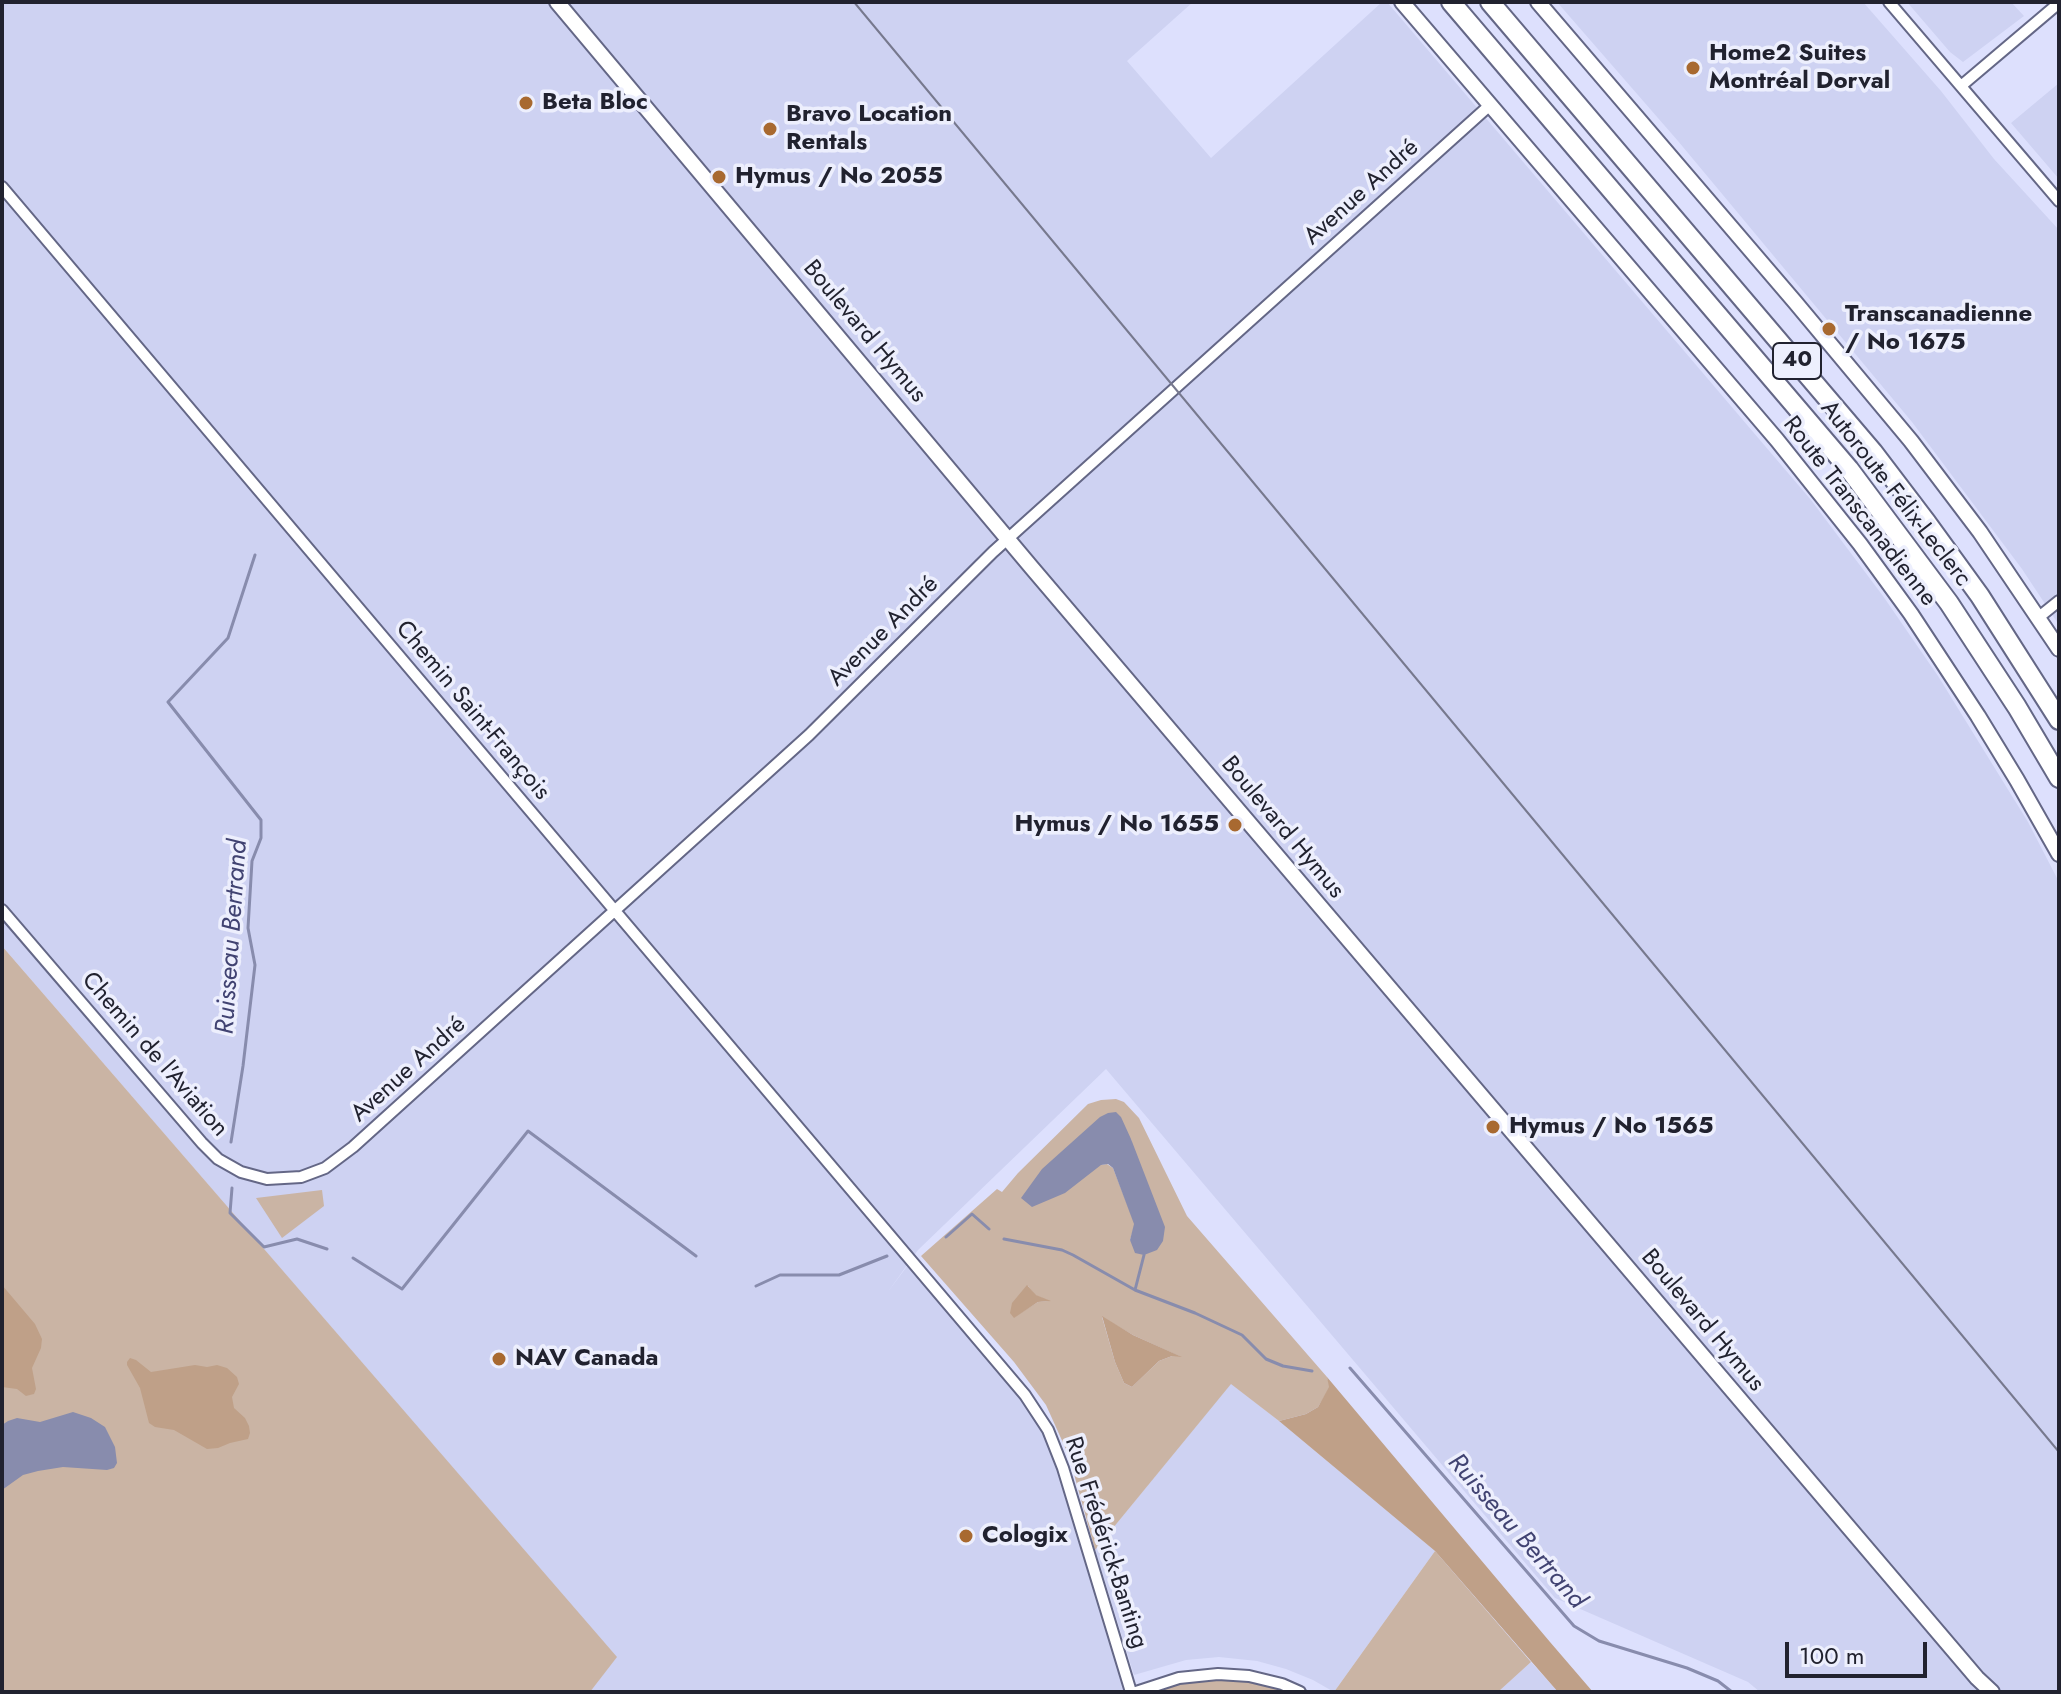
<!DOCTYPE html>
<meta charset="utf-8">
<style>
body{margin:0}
#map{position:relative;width:2061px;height:1694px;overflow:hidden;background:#dde0fd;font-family:Jost,sans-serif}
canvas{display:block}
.frame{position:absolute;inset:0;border:4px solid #21222f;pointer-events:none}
.scale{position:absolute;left:1785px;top:1642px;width:142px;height:36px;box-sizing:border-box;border:4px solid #21222f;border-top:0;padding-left:10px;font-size:24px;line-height:28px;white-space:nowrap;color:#21222f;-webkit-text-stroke:6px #edeffd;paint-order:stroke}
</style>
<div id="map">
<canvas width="2061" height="1694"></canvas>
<div class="frame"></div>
<div class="scale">100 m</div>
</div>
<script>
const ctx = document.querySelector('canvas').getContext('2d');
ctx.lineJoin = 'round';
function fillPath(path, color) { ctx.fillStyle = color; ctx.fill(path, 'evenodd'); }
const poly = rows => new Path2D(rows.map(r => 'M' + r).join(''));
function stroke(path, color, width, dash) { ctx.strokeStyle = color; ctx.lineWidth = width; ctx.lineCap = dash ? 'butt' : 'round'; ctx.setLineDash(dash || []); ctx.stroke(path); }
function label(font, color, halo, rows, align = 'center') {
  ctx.font = font + ' Jost,sans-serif'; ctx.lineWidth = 7; ctx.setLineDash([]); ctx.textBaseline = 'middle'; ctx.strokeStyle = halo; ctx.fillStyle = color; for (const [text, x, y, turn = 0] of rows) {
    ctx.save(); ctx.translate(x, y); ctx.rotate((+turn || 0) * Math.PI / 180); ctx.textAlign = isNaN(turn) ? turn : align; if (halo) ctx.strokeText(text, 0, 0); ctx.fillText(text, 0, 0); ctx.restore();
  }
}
fillPath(poly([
 [2,2,1193,2,1127,61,1211,158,1382,2,1387,2,1811,500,1883,596,1938,676,2028,822,2059,882,2059,1692,1760,1692,1748,1682,1555,1598,1106,1069,918,1250,887,1293,911,1261,1048,1429,1131,1692,590,1692,616,1657,2,946],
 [1557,2,1863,2,1941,91,1994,159,2059,230,2059,625,2022,569,1912,422,1678,141],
 [1907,2,2011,2,2024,16,1963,62,1950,52],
 [2059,83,2059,179,2011,123],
 [1231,1383,1279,1421,1435,1551,1334,1692,1313,1680,1286,1669,1257,1661,1219,1657,1186,1660,1134,1675,1095,1550],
 [1531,1662,1558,1692,1498,1692]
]), '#ced2f2');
fillPath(poly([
 [2,946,617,1657,590,1692,2,1692],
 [1116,1099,1124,1102,1139,1118,1187,1216,1327,1377,1330,1387,1318,1407,1306,1414,1279,1421,1231,1384,1095,1550,1069,1456,1046,1405,1014,1362,921,1256,997,1189,1002,1192,1018,1173,1088,1104,1101,1100],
 [1131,1139,1144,1255,1130,1240,1135,1224,1113,1168,1107,1164,1101,1165],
 [1028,1286,1035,1295,1049,1301,1038,1302,1014,1317],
 [1102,1317,1133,1335,1179,1356,1172,1356,1159,1361,1132,1387,1124,1383,1115,1362],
 [322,1190,324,1206,282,1238,256,1198],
 [1435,1551,1531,1662,1498,1692,1334,1692],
 [1218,1674,1300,1692,1136,1692]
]), '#cab4a4');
fillPath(poly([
 [2,1285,35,1324,42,1339,41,1348,32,1368,36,1389,34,1394,26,1396,17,1389,2,1387],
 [1027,1285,1036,1295,1051,1301,1038,1302,1014,1318,1010,1313,1012,1303],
 [1102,1316,1133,1335,1182,1357,1172,1356,1159,1361,1132,1387,1124,1383,1115,1362],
 [130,1358,136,1360,151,1372,195,1365,207,1367,217,1365,227,1368,237,1377,239,1384,232,1397,234,1408,245,1418,249,1426,250,1433,248,1439,230,1443,218,1448,207,1449,174,1430,155,1427,149,1423,140,1388,127,1365,127,1362],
 [1327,1377,1550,1642,1593,1692,1558,1692,1435,1551,1279,1421,1306,1414,1318,1407,1329,1387]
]), '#bfa088');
fillPath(poly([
 [1116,1112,1121,1117,1131,1139,1165,1227,1163,1241,1157,1250,1144,1255,1135,1253,1130,1240,1134,1224,1113,1168,1108,1164,1101,1165,1065,1193,1032,1207,1021,1198,1042,1169,1100,1117,1108,1113],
 [73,1412,91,1418,105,1427,115,1447,117,1463,114,1468,107,1470,63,1467,38,1471,23,1475,2,1490,2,1425,8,1421,17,1418,40,1422]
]), '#888cad');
stroke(poly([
 [231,1142,243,1066,255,965,248,928,252,861,261,838,261,820,168,702,228,638,255,555],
 [232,1188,230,1213,264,1247,297,1239,327,1249],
 [946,1237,972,1214,989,1229],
 [1004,1239,1062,1250,1073,1255,1135,1290,1195,1313,1242,1335,1266,1359,1283,1366,1312,1371],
 [353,1258,402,1289,528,1131,696,1256],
 [756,1286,780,1275,839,1275,887,1256],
 [1135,1290,1144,1255],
 [1350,1368,1574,1626,1599,1641,1687,1668,1718,1681,1732,1692]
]), '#888cad', 3);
const street = poly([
 [1889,2,2059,201],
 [1961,86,2059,3],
 [2,187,1025,1395,1048,1430,1063,1468,1131,1692],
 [2039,617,2059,601],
 [2,910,202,1143,218,1159,241,1172,267,1179,301,1177,325,1168,353,1147,809,735,993,552,1490,105],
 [1136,1692,1179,1678,1218,1674,1249,1676,1282,1684,1300,1692]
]);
const secondary = poly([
 [557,2,1032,568,1977,1678,1992,1692],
 [1402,2,1777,440,1860,544,1911,614,1978,716,2017,780,2059,854],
 [1538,2,1795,302,1911,441,1980,532,2059,649]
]);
const highway = poly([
 [1451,2,1849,469,1949,603,2017,707,2059,778],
 [1490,2,1873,452,1927,523,1980,596,2059,720]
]);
stroke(street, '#646786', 14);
stroke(secondary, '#646786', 18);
stroke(highway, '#646786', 22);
stroke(street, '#fff', 10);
stroke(secondary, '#fff', 14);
stroke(highway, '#fff', 18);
stroke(poly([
 [854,2,2059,1452]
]), '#77798e', 2);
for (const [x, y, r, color] of [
 [1693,68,8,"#a86930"],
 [526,103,8,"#a86930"],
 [770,129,8,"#a86930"],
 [719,177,8,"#a86930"],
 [1829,329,8,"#a86930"],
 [1235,825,8,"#a86930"],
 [1493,1127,8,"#a86930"],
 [499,1359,8,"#a86930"],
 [966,1536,8,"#a86930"]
]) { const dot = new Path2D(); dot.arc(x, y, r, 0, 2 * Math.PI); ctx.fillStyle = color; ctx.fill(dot); stroke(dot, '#edeffd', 3); }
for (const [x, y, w] of [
 [1797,361,48]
]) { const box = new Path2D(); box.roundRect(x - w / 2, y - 18, w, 36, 6); ctx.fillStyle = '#edeffd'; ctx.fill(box); stroke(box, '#21222f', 2); }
label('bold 22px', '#21222f', null, [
 ["40",1797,361]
]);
label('bold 24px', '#21222f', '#edeffd', [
 ["Home2 Suites",1709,54],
 ["Montréal Dorval",1709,82],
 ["Beta Bloc",542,103],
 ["Bravo Location",786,115],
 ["Rentals",786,143],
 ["Hymus / No 2055",735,177],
 ["Transcanadienne",1845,315],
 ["/ No 1675",1845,343],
 ["Hymus / No 1655",1219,825,"right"],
 ["Hymus / No 1565",1509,1127],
 ["NAV Canada",515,1359],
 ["Cologix",982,1536]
], 'left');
label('24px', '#21222f', '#edeffd', [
 ["Avenue André",1362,193,-42],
 ["Boulevard Hymus",864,332,50],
 ["Autoroute Félix-Leclerc",1895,494,52],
 ["Route Transcanadienne",1859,512,52],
 ["Avenue André",884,632,-45],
 ["Chemin Saint-François",472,711,50],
 ["Boulevard Hymus",1282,828,50],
 ["Chemin de l'Aviation",154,1055,49],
 ["Avenue André",409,1070,-42],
 ["Boulevard Hymus",1702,1321,50],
 ["Rue Frédérick-Banting",1105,1543,72]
]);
label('italic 26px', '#414372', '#edeffd', [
 ["Ruisseau Bertrand",233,937,-86],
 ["Ruisseau Bertrand",1516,1532,49]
]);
</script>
